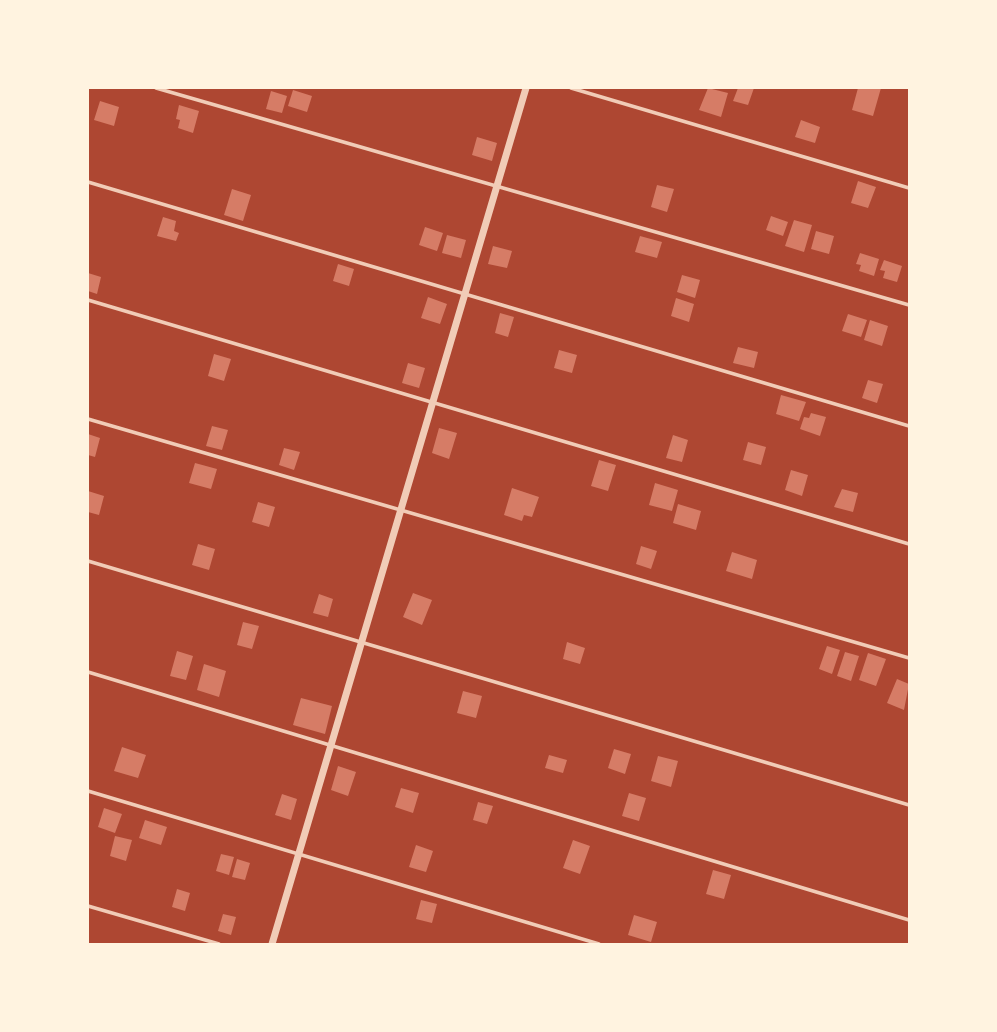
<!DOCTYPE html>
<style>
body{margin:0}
#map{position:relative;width:997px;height:1032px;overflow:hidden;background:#c8553d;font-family:Arial,sans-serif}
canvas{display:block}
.frame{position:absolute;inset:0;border:89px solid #fff3e0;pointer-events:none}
</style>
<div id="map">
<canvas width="997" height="1032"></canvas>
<div class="frame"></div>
</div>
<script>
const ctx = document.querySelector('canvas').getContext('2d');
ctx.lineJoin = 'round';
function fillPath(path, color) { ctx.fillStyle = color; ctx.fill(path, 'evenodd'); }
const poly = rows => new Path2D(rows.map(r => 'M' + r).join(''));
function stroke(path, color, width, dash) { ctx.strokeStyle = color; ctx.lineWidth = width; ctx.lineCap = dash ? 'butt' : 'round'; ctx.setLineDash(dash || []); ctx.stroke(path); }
fillPath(poly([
 [88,88,909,88,909,944,88,944]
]), '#ae4732');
fillPath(poly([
 [708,88,728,93,721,117,699,110],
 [738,88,754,88,748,105,733,101],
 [858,88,881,88,873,116,852,110],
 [293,90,312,96,307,112,288,106],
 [271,91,287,96,282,113,266,109],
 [100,101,119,107,114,126,94,120],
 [179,105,199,111,193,133,178,128,180,120,176,119],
 [801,120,820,127,815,143,795,137],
 [477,137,497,143,492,161,472,155],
 [858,181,876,187,868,208,851,203],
 [657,185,674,189,667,212,651,207],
 [232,189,251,195,243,221,224,215],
 [771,216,788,222,783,236,766,230],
 [163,217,176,221,174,231,179,233,176,241,157,236],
 [794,220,812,225,804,252,785,246],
 [425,227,443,233,437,251,419,245],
 [816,231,834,236,829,254,811,249],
 [447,235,466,240,461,258,442,253],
 [640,236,662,242,657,258,635,252],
 [493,246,512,251,507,268,488,264],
 [860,253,879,259,874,276,859,271,861,265,856,264],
 [884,260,902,266,897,282,883,278,885,271,880,270],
 [338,264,354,269,349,286,333,281],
 [88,273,101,277,97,294,88,291],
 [682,275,700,280,695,298,677,292],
 [428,297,447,304,440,324,421,318],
 [676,298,694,304,689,322,671,316],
 [500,313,514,317,508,337,495,333],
 [848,314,867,320,861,337,842,331],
 [870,320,888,326,882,346,864,340],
 [738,347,758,352,754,368,733,363],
 [559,350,577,355,572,373,554,368],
 [214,354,231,359,224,381,208,376],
 [408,363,425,368,419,388,402,383],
 [868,380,883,384,877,403,862,398],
 [781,395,806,402,799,421,776,414],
 [811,413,826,417,820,436,800,429,804,417,809,418],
 [212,426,228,430,222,450,206,446],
 [439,428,457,433,449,459,432,453],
 [88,434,100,438,95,457,88,455],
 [673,435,688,440,682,462,666,458],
 [748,442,766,447,761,465,743,460],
 [284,448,300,452,294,470,279,465],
 [599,460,616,465,608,491,591,486],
 [195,463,217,469,211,489,189,483],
 [791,470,808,475,802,496,785,490],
 [655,483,678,490,672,511,649,505],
 [512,488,539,497,532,517,524,515,522,521,504,515],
 [842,489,858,493,853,512,834,507],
 [88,491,104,496,99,515,88,512],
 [258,502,275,507,269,527,252,522],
 [678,504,701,511,696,530,673,523],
 [198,544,215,549,209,570,192,565],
 [641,546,657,551,651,569,636,564],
 [732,552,757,560,752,579,726,571],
 [413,593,432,600,422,625,403,617],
 [319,594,333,599,328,617,313,613],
 [243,622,259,626,252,649,237,645],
 [567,642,585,648,580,664,563,659],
 [827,646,840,650,832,674,819,669],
 [177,651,193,656,186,680,170,676],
 [845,652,859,656,851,681,837,676],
 [868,653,886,659,876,686,859,680],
 [204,664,226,671,219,697,197,690],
 [897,679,909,684,904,710,887,703],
 [463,691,482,696,476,718,457,713],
 [301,698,332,706,325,734,293,725],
 [122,747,146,755,138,778,114,771],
 [614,749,631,754,625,774,608,768],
 [549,755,567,760,563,773,545,768],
 [658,756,678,761,671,787,651,781],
 [338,766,356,772,348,796,331,790],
 [401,788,419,793,413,813,395,807],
 [629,793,646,798,639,821,622,816],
 [282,794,297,799,291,820,275,815],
 [478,802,493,806,487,824,473,820],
 [104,808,122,814,115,833,98,827],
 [145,820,167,827,161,845,139,838],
 [115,836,132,840,126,861,110,856],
 [573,840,590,846,580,874,563,868],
 [416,845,433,851,426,872,409,867],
 [221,854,234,857,229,875,216,871],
 [237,859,250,863,245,880,232,877],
 [713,870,731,875,724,899,706,894],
 [177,889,190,893,185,911,172,907],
 [421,900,437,904,432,923,416,919],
 [223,914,236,917,231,935,218,931],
 [634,915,657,922,651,942,628,935]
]), '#d67c66');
stroke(poly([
 [156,88,909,305],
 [571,88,909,188],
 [88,182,909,426],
 [88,300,909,544],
 [88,419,909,658],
 [88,561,909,805],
 [88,672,909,920],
 [88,791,599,944],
 [88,906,219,944]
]), '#f1ccb7', 3.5);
stroke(poly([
 [272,944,526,88]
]), '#f1ccb7', 7);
</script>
